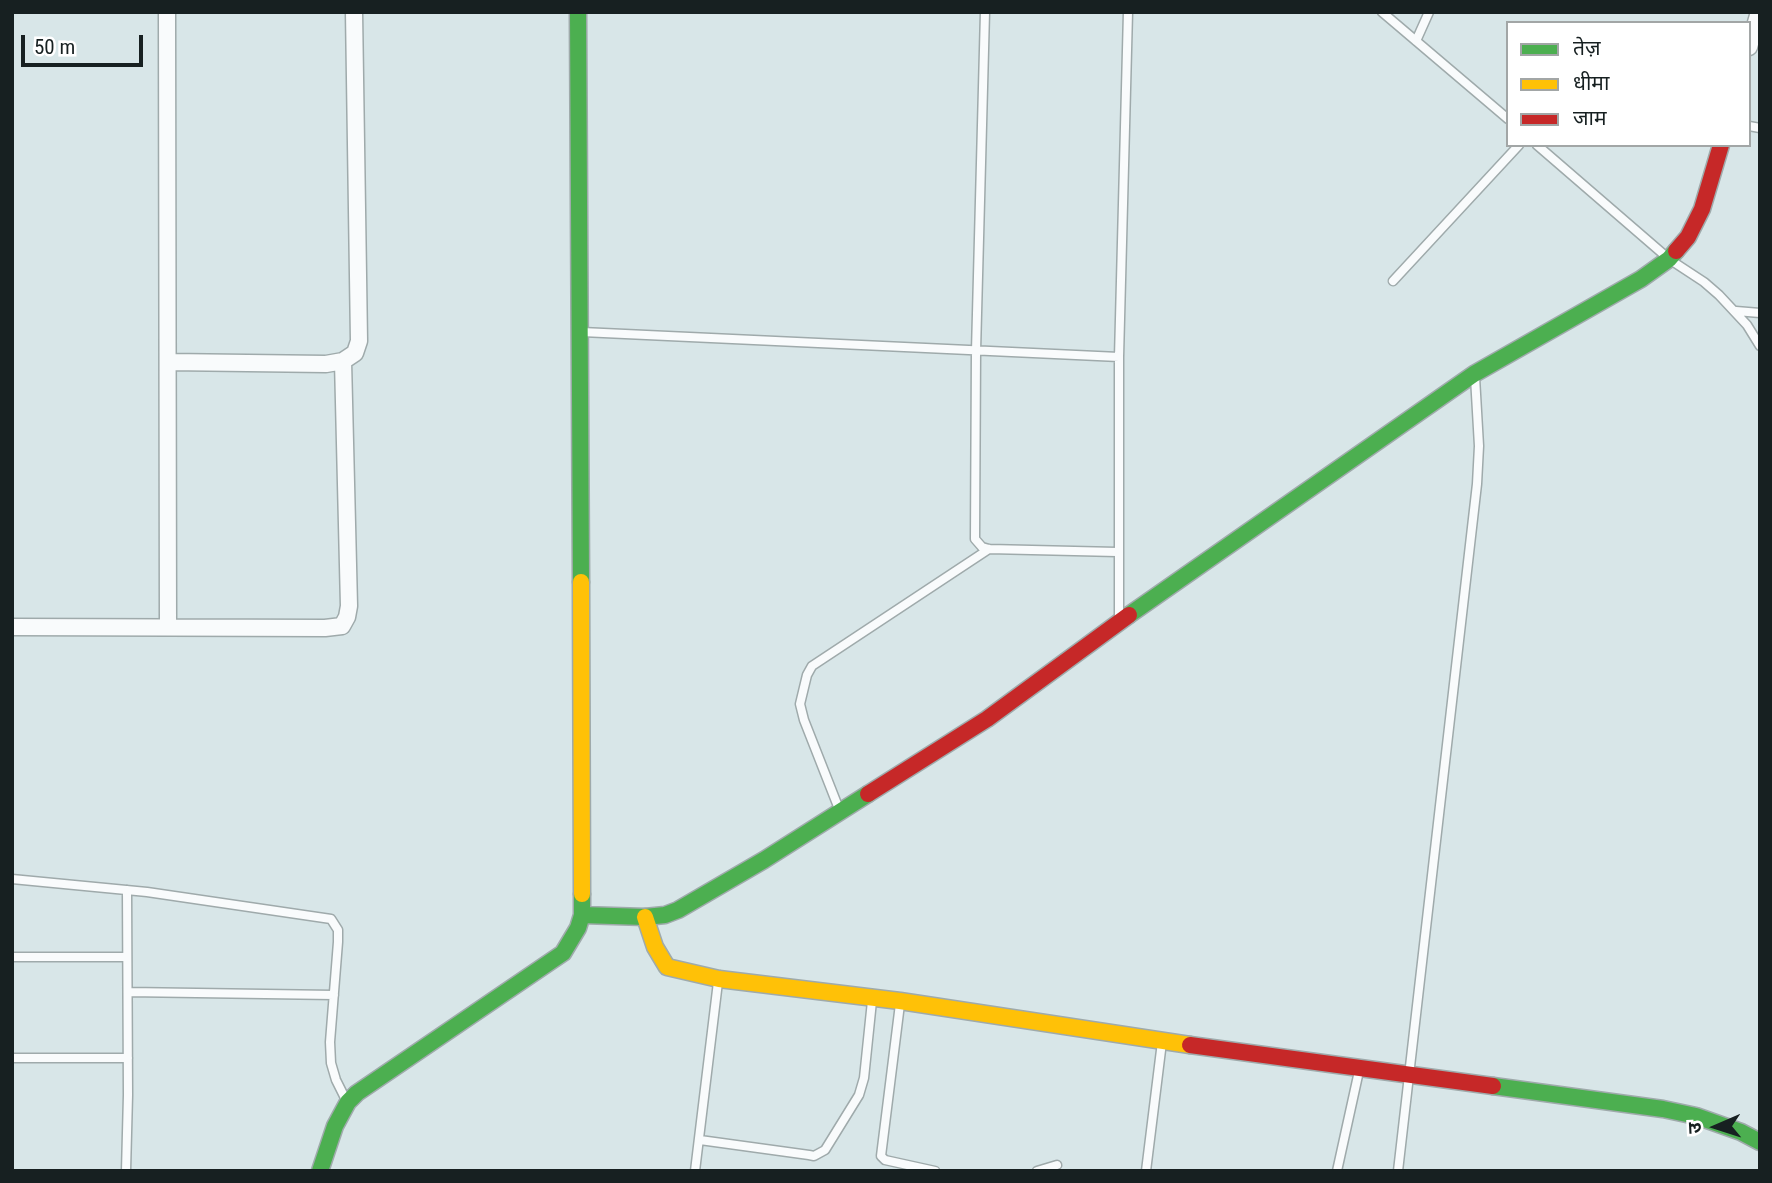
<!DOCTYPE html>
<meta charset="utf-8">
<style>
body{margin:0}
#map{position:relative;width:1772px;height:1183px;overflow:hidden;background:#d8e6e8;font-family:"Roboto Condensed","Noto Sans Devanagari",sans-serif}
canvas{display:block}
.frame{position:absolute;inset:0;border:14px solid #172021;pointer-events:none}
.legend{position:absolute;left:1506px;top:21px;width:245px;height:126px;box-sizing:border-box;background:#fff;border:2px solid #a2a6a6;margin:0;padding:9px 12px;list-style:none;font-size:21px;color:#172021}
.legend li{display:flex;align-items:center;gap:14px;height:35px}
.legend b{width:35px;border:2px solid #a2a6a6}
.north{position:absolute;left:1681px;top:1092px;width:70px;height:70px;-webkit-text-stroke:5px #fff;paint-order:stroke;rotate:267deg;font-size:19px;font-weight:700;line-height:28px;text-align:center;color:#172021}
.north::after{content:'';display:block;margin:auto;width:24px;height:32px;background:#172021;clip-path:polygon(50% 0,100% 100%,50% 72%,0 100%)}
.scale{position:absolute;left:21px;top:35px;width:122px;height:32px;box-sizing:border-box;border:4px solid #172021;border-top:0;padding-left:9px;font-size:21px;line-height:24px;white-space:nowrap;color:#172021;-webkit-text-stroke:5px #fff;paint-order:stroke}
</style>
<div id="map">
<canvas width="1772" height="1183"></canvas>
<div class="frame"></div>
<ul class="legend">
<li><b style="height:9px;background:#4caf50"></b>तेज़</li>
<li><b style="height:9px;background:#ffc107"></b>धीमा</li>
<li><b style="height:9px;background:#c62828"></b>जाम</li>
</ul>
<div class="north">उ</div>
<div class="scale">50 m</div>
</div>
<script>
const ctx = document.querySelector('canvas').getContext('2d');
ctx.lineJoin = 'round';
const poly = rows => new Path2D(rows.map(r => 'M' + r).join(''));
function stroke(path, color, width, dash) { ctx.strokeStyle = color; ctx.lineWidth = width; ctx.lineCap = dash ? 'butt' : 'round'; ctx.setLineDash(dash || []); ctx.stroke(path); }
const lane = poly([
 [985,12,976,351,975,539,982,547,989,549,1117,552],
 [1382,12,1508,119],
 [1416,41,1429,12],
 [1749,126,1760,128],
 [1537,145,1669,259,1704,282,1719,295,1747,325,1760,346],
 [1393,281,1519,145],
 [1736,311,1760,313],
 [582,332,1119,357],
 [1119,619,1119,357,1128,12],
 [839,809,804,720,800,704,807,675,812,666,989,549],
 [12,879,147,892,331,919,338,930,338,942,330,1042,331,1063,336,1080,346,1100],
 [12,957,127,957],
 [128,992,334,995],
 [900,1004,881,1156,885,1160,935,1171],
 [12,1058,128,1058],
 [700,1140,809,1155,814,1156,825,1150,859,1095,864,1078,872,1001],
 [126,1171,128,1095,127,890],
 [695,1171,718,982],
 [1037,1171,1057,1165],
 [1146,1171,1162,1042],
 [1337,1171,1359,1071],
 [1398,1171,1477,484,1479,446,1475,377]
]);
const street = poly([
 [167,12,168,627],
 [1749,47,1759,12],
 [169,362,326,364,343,361,355,353,359,341,354,12],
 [12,627,325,628,342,626,347,617,349,606,343,361]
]);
const fast = poly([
 [578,12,581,582],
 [1129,615,1474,374,1641,279,1669,259,1676,251],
 [582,915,645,917,665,915,678,910,764,860,868,794],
 [1493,1086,1663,1109,1696,1116,1741,1132,1760,1142],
 [320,1171,335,1126,348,1102,357,1093,563,953,578,928,582,915,582,894]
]);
const slow = poly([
 [581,582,582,894],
 [645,917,655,947,667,967,719,979,900,1001,1190,1045]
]);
const jam = poly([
 [1676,251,1688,237,1702,209,1721,145],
 [868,794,987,719,1129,615],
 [1190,1045,1493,1086]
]);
stroke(lane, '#9faaab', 11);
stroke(street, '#9faaab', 19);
stroke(fast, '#9faaab', 19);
stroke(slow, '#9faaab', 19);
stroke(jam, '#9faaab', 19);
stroke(lane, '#f9fbfc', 8);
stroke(street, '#f9fbfc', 16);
stroke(fast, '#4caf50', 16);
stroke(slow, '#ffc107', 16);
stroke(jam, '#c62828', 16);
</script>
